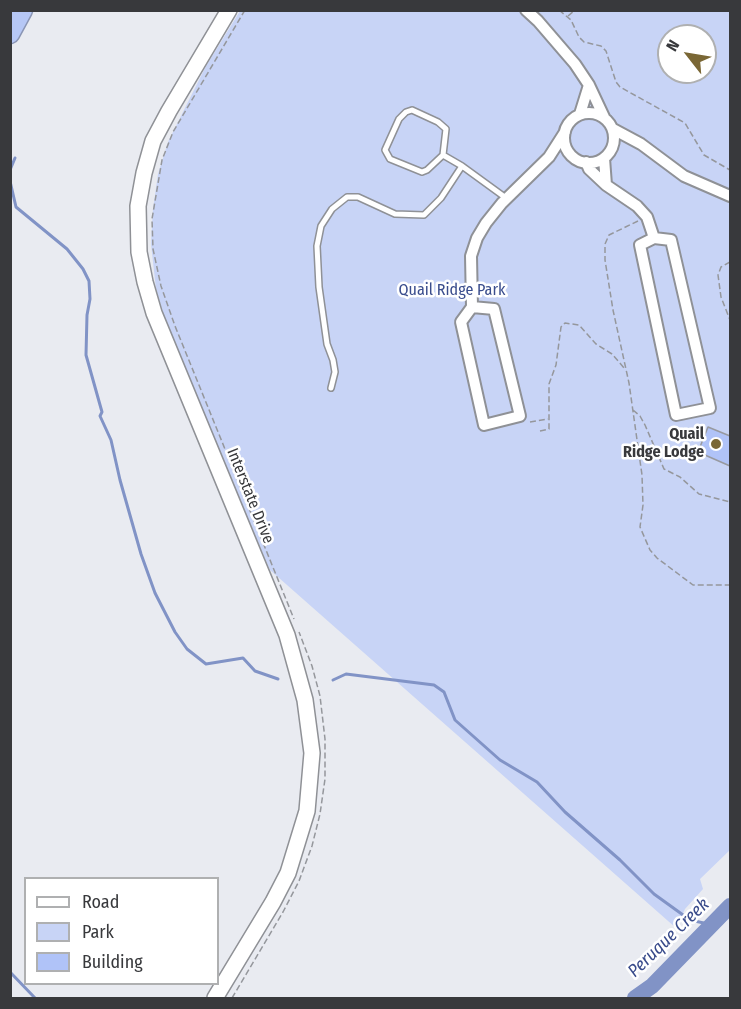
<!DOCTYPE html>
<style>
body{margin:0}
#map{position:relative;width:741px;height:1009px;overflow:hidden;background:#e9ebf1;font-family:"Fira Sans Condensed",sans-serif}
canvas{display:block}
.frame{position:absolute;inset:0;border:12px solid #38393c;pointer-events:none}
.legend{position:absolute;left:24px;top:877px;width:195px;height:108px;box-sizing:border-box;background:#fff;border:2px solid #afb0b1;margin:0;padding:8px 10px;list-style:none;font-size:18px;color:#38393c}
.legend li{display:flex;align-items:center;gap:12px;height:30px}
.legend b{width:30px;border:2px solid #afb0b1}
.north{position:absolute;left:657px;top:24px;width:60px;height:60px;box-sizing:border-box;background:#fff;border:2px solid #afb0b1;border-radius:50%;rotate:301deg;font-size:16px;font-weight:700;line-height:24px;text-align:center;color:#38393c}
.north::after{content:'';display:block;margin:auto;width:21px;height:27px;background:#7a6735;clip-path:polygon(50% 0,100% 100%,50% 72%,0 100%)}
</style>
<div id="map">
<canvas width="741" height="1009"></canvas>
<div class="frame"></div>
<ul class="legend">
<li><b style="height:8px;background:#fff"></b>Road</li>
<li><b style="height:16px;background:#c8d4f6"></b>Park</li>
<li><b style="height:16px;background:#b0c3f8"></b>Building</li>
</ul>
<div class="north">N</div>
</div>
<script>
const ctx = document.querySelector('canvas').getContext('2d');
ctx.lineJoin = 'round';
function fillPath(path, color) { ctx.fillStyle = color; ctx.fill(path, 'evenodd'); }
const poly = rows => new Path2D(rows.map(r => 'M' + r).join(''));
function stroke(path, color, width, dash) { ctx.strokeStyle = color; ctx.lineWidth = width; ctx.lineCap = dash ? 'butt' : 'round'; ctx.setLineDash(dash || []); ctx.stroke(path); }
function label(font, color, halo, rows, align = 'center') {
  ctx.font = font + ' "Fira Sans Condensed",sans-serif'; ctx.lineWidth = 5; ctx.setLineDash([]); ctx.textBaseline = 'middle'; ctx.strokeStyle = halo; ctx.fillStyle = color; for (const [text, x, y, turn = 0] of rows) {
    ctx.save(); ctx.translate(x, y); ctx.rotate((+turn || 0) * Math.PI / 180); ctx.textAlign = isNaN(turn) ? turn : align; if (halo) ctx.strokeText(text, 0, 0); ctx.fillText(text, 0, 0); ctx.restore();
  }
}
fillPath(poly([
 [240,11,730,11,730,850,700,879,703,889,685,909,676,928,270,570,172,344,156,289,151,244,153,209,158,174,168,142,206,66],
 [669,36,705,36,705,72,669,72]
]), '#c8d4f6');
stroke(poly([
 [10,170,15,158],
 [10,181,16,207,67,249,83,269,89,281,90,299,87,315,86,355,102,412,100,416,111,440,120,480,141,554,155,593,175,632,187,649,206,664,243,658,255,671,278,679],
 [333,680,346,674,434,685,444,692,455,720,500,760,537,782,565,812,620,860,654,894,690,920,713,925],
 [10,972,35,998]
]), '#8193c6', 3);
stroke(poly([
 [635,998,652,986,730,906]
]), '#8193c6', 16);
const building = poly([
 [708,427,730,436,730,466,698,452,708,427]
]);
fillPath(building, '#b0c3f8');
stroke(building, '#989aa0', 1.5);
const service = poly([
 [443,155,427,170,422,172,390,159,385,150,399,119,406,112,412,110,438,122,446,129,443,155,462,166,506,198],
 [331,388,335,372,333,360,327,344,319,287,317,246,321,226,332,209,347,197,358,197,395,214,424,215,441,198,462,166]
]);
const minor = poly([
 [526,10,538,21,575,64,589,85,604,117],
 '564 138a25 25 0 1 1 50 0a25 25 0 1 1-50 0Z',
 [580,114,589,85],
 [613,129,641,144,684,176,730,196],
 [604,158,606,185],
 [586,162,589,169,606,185,637,206,647,217,654,238],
 [654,238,671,240,710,408,676,415,640,245,654,238],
 [472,307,494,309,520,416,484,425,461,322,472,307],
 [472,307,471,256,477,238,486,223,502,203,549,157,565,132]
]);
const secondary = poly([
 [215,998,273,902,288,873,307,811,312,753,305,700,287,635,154,313,145,282,139,252,138,206,144,173,153,141,169,111,229,10]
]);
const motorway = poly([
 [10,34,23,10]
]);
stroke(service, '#8f9196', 8);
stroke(minor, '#8f9196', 14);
stroke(secondary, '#8f9196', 18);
stroke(motorway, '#8a95b4', 21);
stroke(poly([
 [245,10,173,132,162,160,152,219,153,249,161,286,175,326,294,619],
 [559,10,571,20,579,37,584,42,601,46,606,51,616,82,620,87,685,123,704,155,730,170],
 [568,16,575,10],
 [638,221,609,235,605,244,605,260,613,310,629,383,642,475,643,505,640,527,650,550,657,558,693,585,730,585],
 [730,262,721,267,718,275,721,297,730,320],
 [633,410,640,416,645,425,664,469,680,477,699,494,730,502],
 [530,422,548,419],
 [540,431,549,429,549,384,556,365,561,327,565,323,579,325,596,344,612,354,625,369],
 [232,998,283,912,299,881,312,846,320,814,325,779,325,739,320,696,312,666,299,632]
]), '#95979c', 1.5, [6, 3]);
stroke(service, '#fff', 5);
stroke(minor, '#fff', 10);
stroke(secondary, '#fff', 15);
stroke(motorway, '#b6c7f5', 18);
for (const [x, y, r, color] of [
 [716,444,6,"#7a6735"]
]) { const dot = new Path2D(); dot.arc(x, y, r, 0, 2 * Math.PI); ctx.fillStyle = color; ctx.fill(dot); stroke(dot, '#fff', 2); }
label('16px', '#3a4d8d', '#fff', [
 ["Quail Ridge Park",452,291]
]);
label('bold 16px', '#38393c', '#fff', [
 ["Quail",704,435],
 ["Ridge Lodge",704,453]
], 'right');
label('16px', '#38393c', '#fff', [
 ["Interstate Drive",250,496,68]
]);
label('italic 18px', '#394b8b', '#fff', [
 ["Peruque Creek",669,938,-44]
]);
</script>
